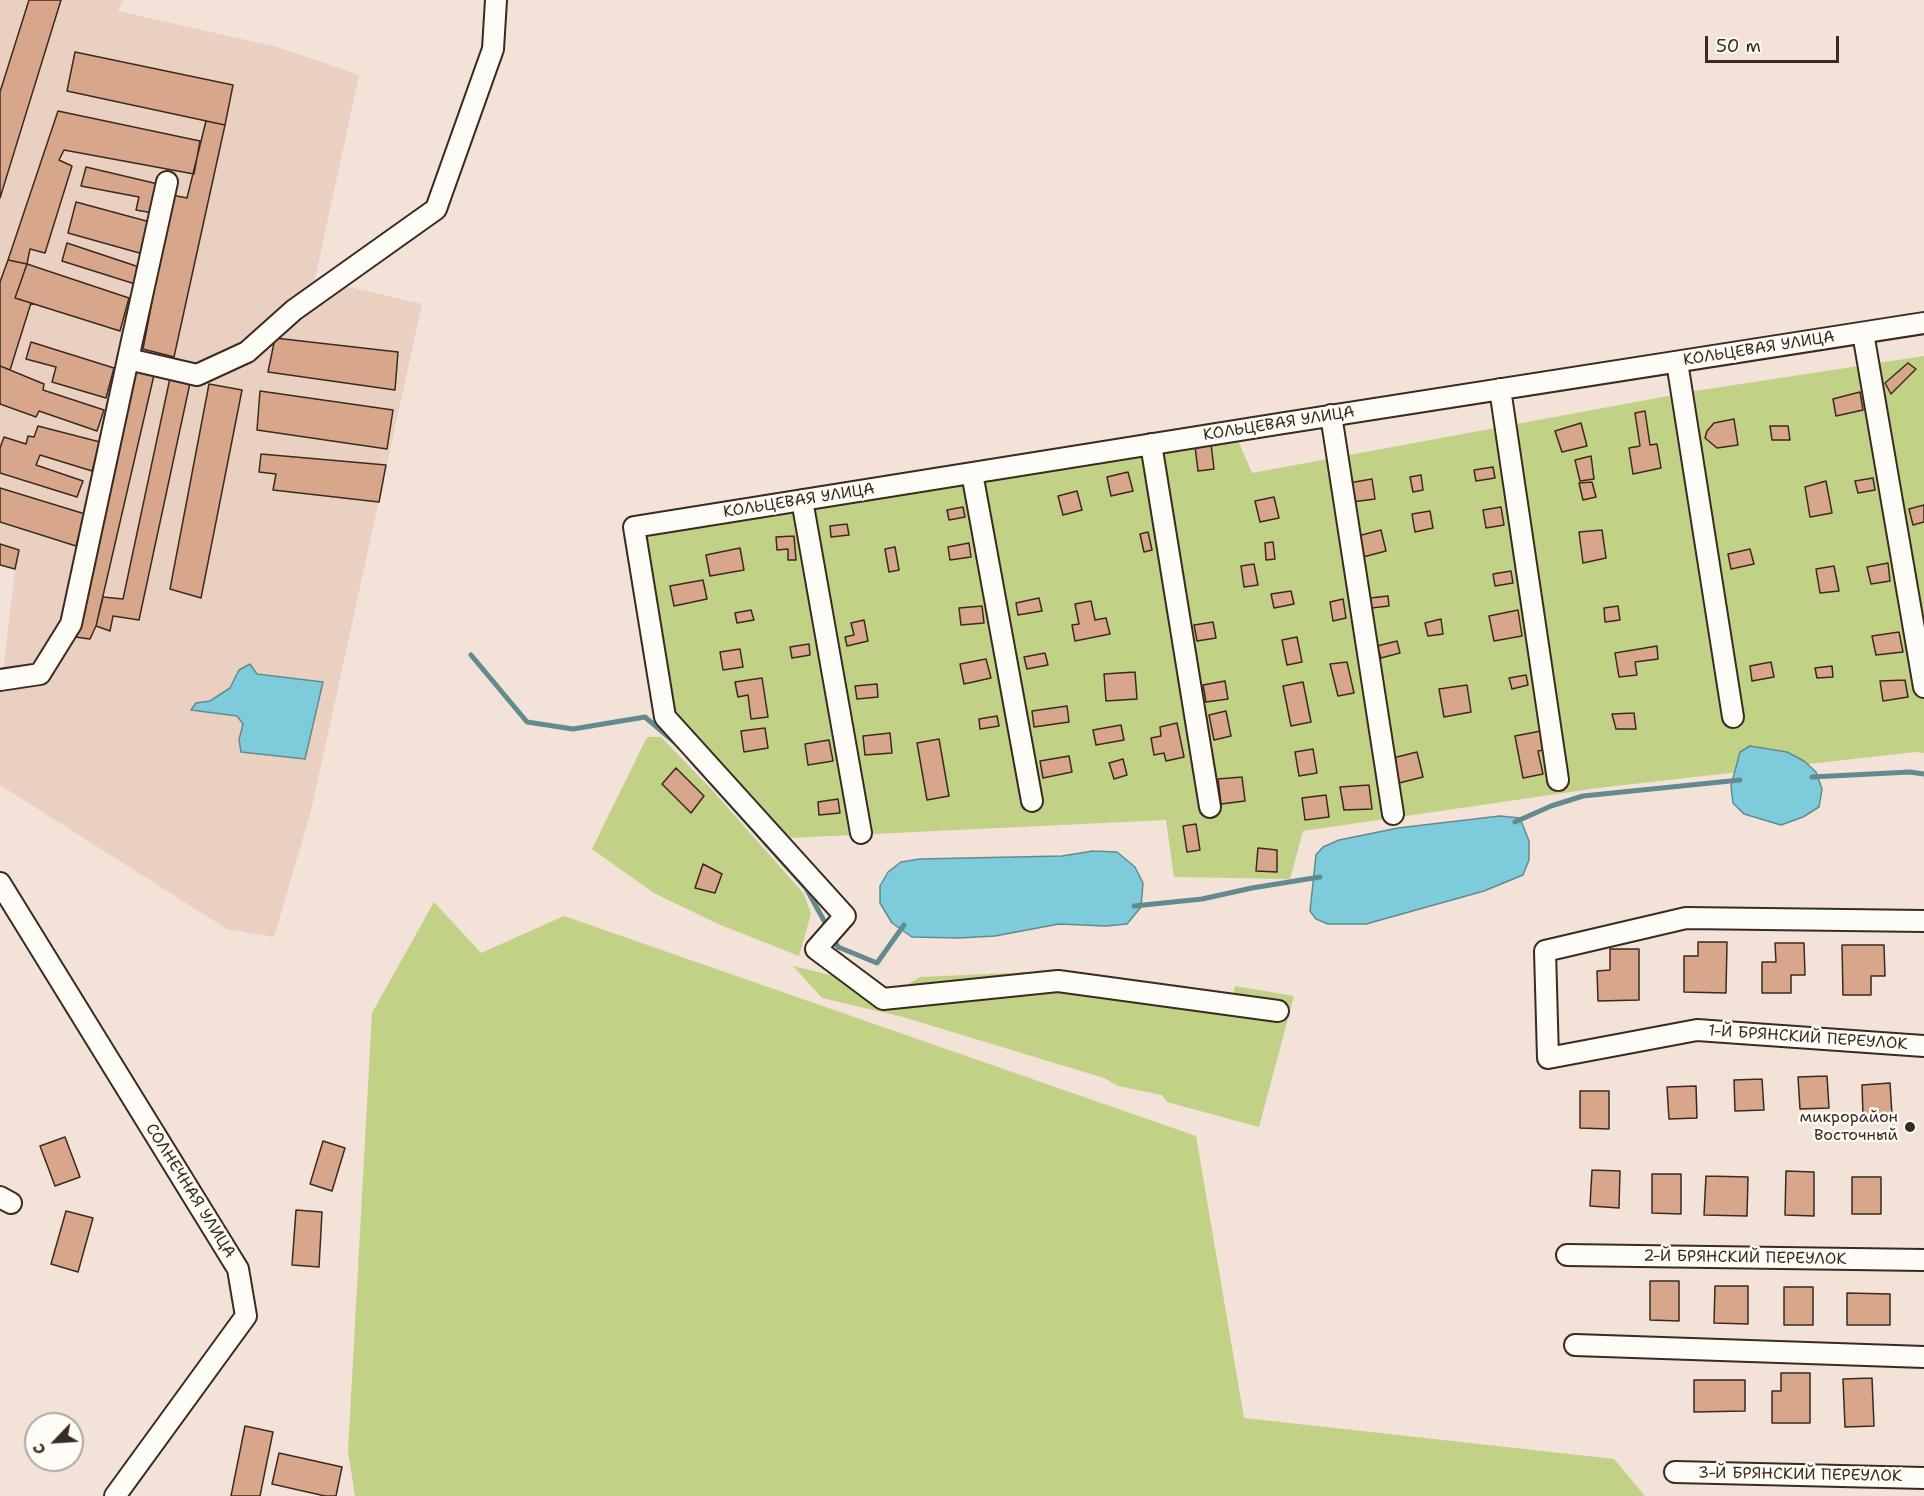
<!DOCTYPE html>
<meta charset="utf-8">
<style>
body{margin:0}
#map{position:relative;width:1924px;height:1496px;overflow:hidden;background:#f2e2d7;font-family:"Shantell Sans",sans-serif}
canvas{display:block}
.north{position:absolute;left:24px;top:1412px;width:60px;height:60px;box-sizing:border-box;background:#fdfcf7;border:2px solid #afa8a0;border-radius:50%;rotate:245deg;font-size:16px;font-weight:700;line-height:24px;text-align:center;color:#3b2a1e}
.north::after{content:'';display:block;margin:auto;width:21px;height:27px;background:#3b2a1e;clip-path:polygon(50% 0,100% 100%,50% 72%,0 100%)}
.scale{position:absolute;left:1705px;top:36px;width:134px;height:27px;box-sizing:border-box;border:3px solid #3b2a1e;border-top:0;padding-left:8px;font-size:18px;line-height:21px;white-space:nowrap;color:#3b2a1e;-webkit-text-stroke:4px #fdfcf7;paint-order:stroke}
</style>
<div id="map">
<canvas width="1924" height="1496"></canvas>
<div class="north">С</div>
<div class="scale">50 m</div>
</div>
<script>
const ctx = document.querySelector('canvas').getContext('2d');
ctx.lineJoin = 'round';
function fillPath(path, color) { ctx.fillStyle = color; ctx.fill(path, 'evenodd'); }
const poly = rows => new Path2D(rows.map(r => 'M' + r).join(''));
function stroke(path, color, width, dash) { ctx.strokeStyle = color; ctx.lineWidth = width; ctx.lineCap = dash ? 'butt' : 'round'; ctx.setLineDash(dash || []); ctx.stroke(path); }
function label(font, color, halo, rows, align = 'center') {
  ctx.font = font + ' "Shantell Sans",sans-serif'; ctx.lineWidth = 5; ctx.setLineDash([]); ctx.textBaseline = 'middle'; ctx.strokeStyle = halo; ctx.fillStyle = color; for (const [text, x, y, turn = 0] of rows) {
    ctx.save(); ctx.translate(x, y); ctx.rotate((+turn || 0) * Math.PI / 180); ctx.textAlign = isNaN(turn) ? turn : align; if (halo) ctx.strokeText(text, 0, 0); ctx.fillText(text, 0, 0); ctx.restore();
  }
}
fillPath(poly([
 [0,0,123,0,118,11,277,47,359,75,315,279,422,304,311,811,274,937,227,929,0,785,0,671,4,664,15,569,0,565]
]), '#ead0c0');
fillPath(poly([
 [1924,356,1924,753,1915,752,1598,788,1303,831,1290,879,1174,877,1166,820,789,838,672,708,645,535,1237,438,1252,473,1695,391],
 [647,737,661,737,713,791,804,894,811,914,799,956,718,924,654,893,592,849],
 [434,902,481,953,564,916,1196,1136,1244,1418,1614,1459,1645,1496,355,1496,348,1451,372,1013],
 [793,966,904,993,905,986,920,977,1056,971,1230,1007,1235,986,1294,996,1259,1127,1167,1102,1162,1095,1118,1086,1104,1078,903,1017,822,998]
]), '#c1d186');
const water = poly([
 [250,664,257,674,323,682,305,759,241,752,239,740,243,724,237,716,191,710,196,703,210,701,230,688,239,670,250,664],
 [1750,746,1787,752,1804,761,1816,772,1822,789,1819,807,1803,817,1781,825,1744,814,1733,803,1731,786,1740,752,1750,746],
 [1500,816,1520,818,1529,841,1529,860,1523,875,1484,891,1366,924,1328,924,1316,919,1310,911,1316,855,1323,847,1339,840,1398,828,1500,816],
 [1093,851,1117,852,1135,867,1143,883,1141,907,1127,924,1106,926,1059,924,995,936,959,938,912,937,892,923,880,903,880,886,888,872,901,862,920,859,1062,856,1093,851]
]);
fillPath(water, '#7dcbdb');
stroke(water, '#638b8f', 1.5);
stroke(poly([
 [471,655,527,722,573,729,645,717,678,745],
 [692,761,806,888,828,928],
 [1812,777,1910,772,1924,774],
 [1515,822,1551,806,1583,796,1740,780],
 [1134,906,1202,899,1252,888,1320,877],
 [832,936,838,947,877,963,904,925]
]), '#638b8f', 5);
const building = poly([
 [29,0,61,0,0,198,0,92,29,0],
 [75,52,233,85,225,125,67,91,75,52],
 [58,111,200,141,194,174,64,150,59,160,72,166,45,253,30,249,27,264,8,260,58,111],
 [206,121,225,125,174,357,143,349,172,195,187,198,206,121],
 [86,167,158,184,153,213,136,210,139,197,81,186,86,167],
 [76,202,150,222,143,254,68,233,76,202],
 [67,243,139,267,135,284,62,261,67,243],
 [8,260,27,264,15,298,31,303,10,370,0,366,0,282,8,260],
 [27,264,129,298,120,331,15,298,27,264],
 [275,338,398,352,395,390,268,372,275,338],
 [31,342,114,368,106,398,52,382,56,367,26,359,31,342],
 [1908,363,1916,369,1891,394,1885,383,1908,363],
 [0,366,44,384,43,390,104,410,97,431,39,411,36,417,0,404,0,366],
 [137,369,154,375,96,626,90,639,75,637,137,369],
 [170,378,190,383,139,620,113,616,110,631,96,626,103,597,123,599,170,378],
 [209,384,242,390,201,598,170,589,209,384],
 [260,391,393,410,387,449,257,430,260,391],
 [1860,392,1863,410,1836,416,1833,399,1860,392],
 [1645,411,1650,445,1657,444,1661,468,1633,474,1629,448,1640,446,1635,413,1645,411],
 [1734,419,1738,445,1717,448,1705,438,1707,431,1714,423,1734,419],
 [1581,423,1587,446,1562,452,1555,431,1581,423],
 [38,426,100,442,92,471,40,455,36,465,83,481,77,497,0,473,0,448,4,437,26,444,28,436,34,437,38,426],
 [1770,426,1788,426,1790,440,1772,440,1770,426],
 [1211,444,1214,469,1198,471,1195,446,1211,444],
 [261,454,386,465,379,502,273,490,276,474,259,472,261,454],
 [1591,456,1594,479,1580,481,1575,460,1591,456],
 [1493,467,1495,478,1476,481,1474,470,1493,467],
 [1128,472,1133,491,1111,496,1107,477,1128,472],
 [1421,475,1423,490,1413,492,1410,477,1421,475],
 [1873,478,1875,490,1858,493,1855,481,1873,478],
 [1372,479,1375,499,1352,502,1349,483,1372,479],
 [1826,481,1832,513,1810,517,1805,487,1826,481],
 [1592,482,1596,497,1583,500,1579,483,1592,482],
 [0,488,85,514,76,546,0,522,0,488],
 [1077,491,1082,510,1063,515,1058,496,1077,491],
 [1274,497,1279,518,1260,522,1255,501,1274,497],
 [1924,505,1924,522,1913,525,1909,509,1924,505],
 [963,507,965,517,949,520,947,510,963,507],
 [1501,507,1504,525,1486,528,1483,510,1501,507],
 [1430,511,1433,528,1415,532,1412,514,1430,511],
 [847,524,849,535,831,537,830,526,847,524],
 [1381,530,1386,551,1363,557,1358,536,1381,530],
 [1602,530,1606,558,1583,563,1579,532,1602,530],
 [1148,532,1152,550,1144,552,1140,534,1148,532],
 [794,536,796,560,788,560,788,549,777,550,776,537,794,536],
 [1273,542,1275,559,1266,560,1265,543,1273,542],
 [969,543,971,557,950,560,948,547,969,543],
 [0,544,19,550,15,569,0,565,0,544],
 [895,547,899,570,889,572,885,549,895,547],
 [740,548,744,570,710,576,706,555,740,548],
 [1750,549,1754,564,1731,569,1728,554,1750,549],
 [1888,563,1890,581,1871,584,1867,567,1888,563],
 [1254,564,1258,585,1244,587,1241,566,1254,564],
 [1834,566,1839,591,1820,593,1816,569,1834,566],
 [1511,571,1513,583,1495,586,1493,574,1511,571],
 [703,580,707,599,674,606,670,586,703,580],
 [1291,591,1294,604,1274,608,1271,594,1291,591],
 [1388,596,1389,606,1371,608,1370,598,1388,596],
 [1039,598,1042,611,1018,615,1016,603,1039,598],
 [1343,599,1346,618,1333,621,1330,602,1343,599],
 [1091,601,1095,620,1106,618,1110,634,1075,641,1072,625,1079,624,1075,604,1091,601],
 [982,606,984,623,961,625,959,608,982,606],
 [1618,606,1620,620,1605,622,1604,608,1618,606],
 [751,610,754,620,737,623,735,613,751,610],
 [1518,610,1522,636,1494,641,1489,616,1518,610],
 [1441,619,1443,634,1428,636,1425,623,1441,619],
 [864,620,868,641,847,646,845,637,854,635,851,623,864,620],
 [1213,622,1216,638,1197,641,1194,625,1213,622],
 [1899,632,1903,652,1876,655,1872,636,1899,632],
 [1297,637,1302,662,1287,665,1282,640,1297,637],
 [1397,641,1400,653,1381,658,1377,646,1397,641],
 [809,644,810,655,792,658,790,647,809,644],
 [1657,646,1658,659,1635,662,1637,675,1619,677,1615,653,1657,646],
 [740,649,743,667,723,670,720,652,740,649],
 [1045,653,1048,665,1027,669,1024,657,1045,653],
 [986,659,991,678,964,684,960,664,986,659],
 [1347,662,1354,693,1338,696,1330,664,1347,662],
 [1771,662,1774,677,1752,681,1750,666,1771,662],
 [1832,666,1833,677,1817,678,1815,668,1832,666],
 [1135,672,1137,699,1106,701,1104,674,1135,672],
 [1526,675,1528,685,1512,689,1509,678,1526,675],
 [762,678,768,717,751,719,748,695,738,697,735,682,762,678],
 [1905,680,1908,697,1883,701,1880,681,1905,680],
 [1225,681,1228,699,1206,702,1203,685,1225,681],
 [1303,682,1311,722,1291,726,1283,686,1303,682],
 [877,684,878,697,857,699,855,686,877,684],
 [1467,685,1471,712,1444,717,1439,689,1467,685],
 [1067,706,1069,722,1034,727,1032,711,1067,706],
 [1226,711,1231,736,1214,740,1209,715,1226,711],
 [1634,713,1636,729,1616,729,1612,714,1634,713],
 [997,716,999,726,980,729,979,719,997,716],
 [1177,723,1184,757,1166,761,1164,753,1154,755,1151,738,1161,736,1160,727,1177,723],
 [1121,725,1124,740,1096,745,1093,730,1121,725],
 [765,728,768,748,744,752,741,731,765,728],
 [1546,730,1549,749,1538,751,1543,774,1523,778,1515,736,1546,730],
 [890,733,892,753,865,755,863,736,890,733],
 [939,739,949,796,927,800,917,743,939,739],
 [829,740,833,761,808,765,805,744,829,740],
 [1313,749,1317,773,1299,776,1295,752,1313,749],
 [1417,752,1423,777,1399,783,1393,758,1417,752],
 [1069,756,1072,772,1043,778,1040,761,1069,756],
 [1123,759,1127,775,1114,779,1109,763,1123,759],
 [676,768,704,796,691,813,662,784,676,768],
 [1242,777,1245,801,1221,804,1218,779,1242,777],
 [1369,785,1372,809,1344,810,1340,787,1369,785],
 [1326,795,1329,817,1305,820,1302,798,1326,795],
 [838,799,840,813,819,815,818,802,838,799],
 [1196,824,1200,850,1187,852,1183,826,1196,824],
 [1258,848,1277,850,1277,872,1256,871,1258,848],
 [703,864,722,874,715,893,695,888,703,864],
 [1698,942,1727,942,1726,993,1684,992,1684,956,1698,956,1698,942],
 [1775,943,1804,943,1805,975,1791,975,1791,993,1762,993,1762,962,1776,962,1775,943],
 [1842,945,1884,945,1885,976,1871,976,1871,995,1843,995,1842,945],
 [1610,949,1639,949,1639,1000,1598,1001,1597,971,1610,970,1610,949],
 [1827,1076,1829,1108,1800,1109,1798,1077,1827,1076],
 [1762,1079,1764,1110,1735,1111,1734,1080,1762,1079],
 [1890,1083,1892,1115,1863,1116,1862,1085,1890,1083],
 [1696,1086,1697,1118,1669,1119,1667,1087,1696,1086],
 [1580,1091,1609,1091,1609,1129,1580,1128,1580,1091],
 [65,1137,80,1177,55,1186,40,1146,65,1137],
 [323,1141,345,1148,332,1191,310,1184,323,1141],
 [1592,1170,1620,1171,1619,1208,1590,1206,1592,1170],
 [1786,1171,1814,1172,1814,1216,1785,1215,1786,1171],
 [1652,1174,1681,1174,1681,1214,1652,1213,1652,1174],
 [1706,1176,1748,1177,1747,1216,1704,1215,1706,1176],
 [1852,1177,1881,1177,1881,1214,1852,1214,1852,1177],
 [296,1210,322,1212,319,1267,292,1265,296,1210],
 [66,1211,93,1218,78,1272,51,1264,66,1211],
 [1650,1281,1679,1281,1679,1321,1650,1320,1650,1281],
 [1715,1286,1748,1286,1748,1324,1714,1323,1715,1286],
 [1784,1287,1813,1287,1813,1325,1784,1325,1784,1287],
 [1847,1293,1890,1294,1890,1325,1847,1325,1847,1293],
 [1781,1373,1810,1373,1810,1423,1772,1423,1772,1391,1781,1391,1781,1373],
 [1872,1378,1874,1426,1845,1427,1843,1379,1872,1378],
 [1694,1380,1745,1380,1745,1411,1694,1412,1694,1380],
 [245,1426,273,1432,260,1496,231,1496,245,1426],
 [279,1453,342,1467,336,1496,325,1496,272,1484,279,1453]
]);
fillPath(building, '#d8a68b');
stroke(building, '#3b2a1e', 1.5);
const minor = poly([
 [167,182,128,359,197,375,247,352,294,310,436,209,493,49,496,0],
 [1863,333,1924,687],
 [1677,362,1733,717],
 [1500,389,1558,780],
 [1331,415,1393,814],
 [1151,444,1210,807],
 [972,473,1032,801],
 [802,500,861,833],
 [0,680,40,674,71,624,128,359],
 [0,883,238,1269,246,1316,115,1496],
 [1924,921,1686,918,1545,951,1548,1058,1697,1030,1924,1046],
 [1278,1011,1058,981,883,999,816,949,845,916,665,717,634,527,1278,424,1924,323],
 [0,1197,11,1203],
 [1567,1255,1924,1260],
 [1575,1345,1924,1357],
 [1675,1472,1924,1478]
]);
stroke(minor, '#3b2a1e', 24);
stroke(minor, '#fdfcf7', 20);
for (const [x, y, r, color] of [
 [1910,1127,6,"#3b2a1e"]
]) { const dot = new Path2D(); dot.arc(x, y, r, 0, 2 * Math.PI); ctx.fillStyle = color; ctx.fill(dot); stroke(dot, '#fdfcf7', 2); }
label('16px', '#3b2a1e', '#fdfcf7', [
 ["КОЛЬЦЕВАЯ УЛИЦА",1759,349,-9],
 ["КОЛЬЦЕВАЯ УЛИЦА",1279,424,-9],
 ["КОЛЬЦЕВАЯ УЛИЦА",799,501,-9],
 ["1-Й БРЯНСКИЙ ПЕРЕУЛОК",1808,1038,4],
 ["СОЛНЕЧНАЯ УЛИЦА",190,1191,58],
 ["2-Й БРЯНСКИЙ ПЕРЕУЛОК",1745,1258,1],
 ["3-Й БРЯНСКИЙ ПЕРЕУЛОК",1800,1475,1]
]);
label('16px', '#3b2a1e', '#fdfcf7', [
 ["микрорайон",1898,1118],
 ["Восточный",1898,1136]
], 'right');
</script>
